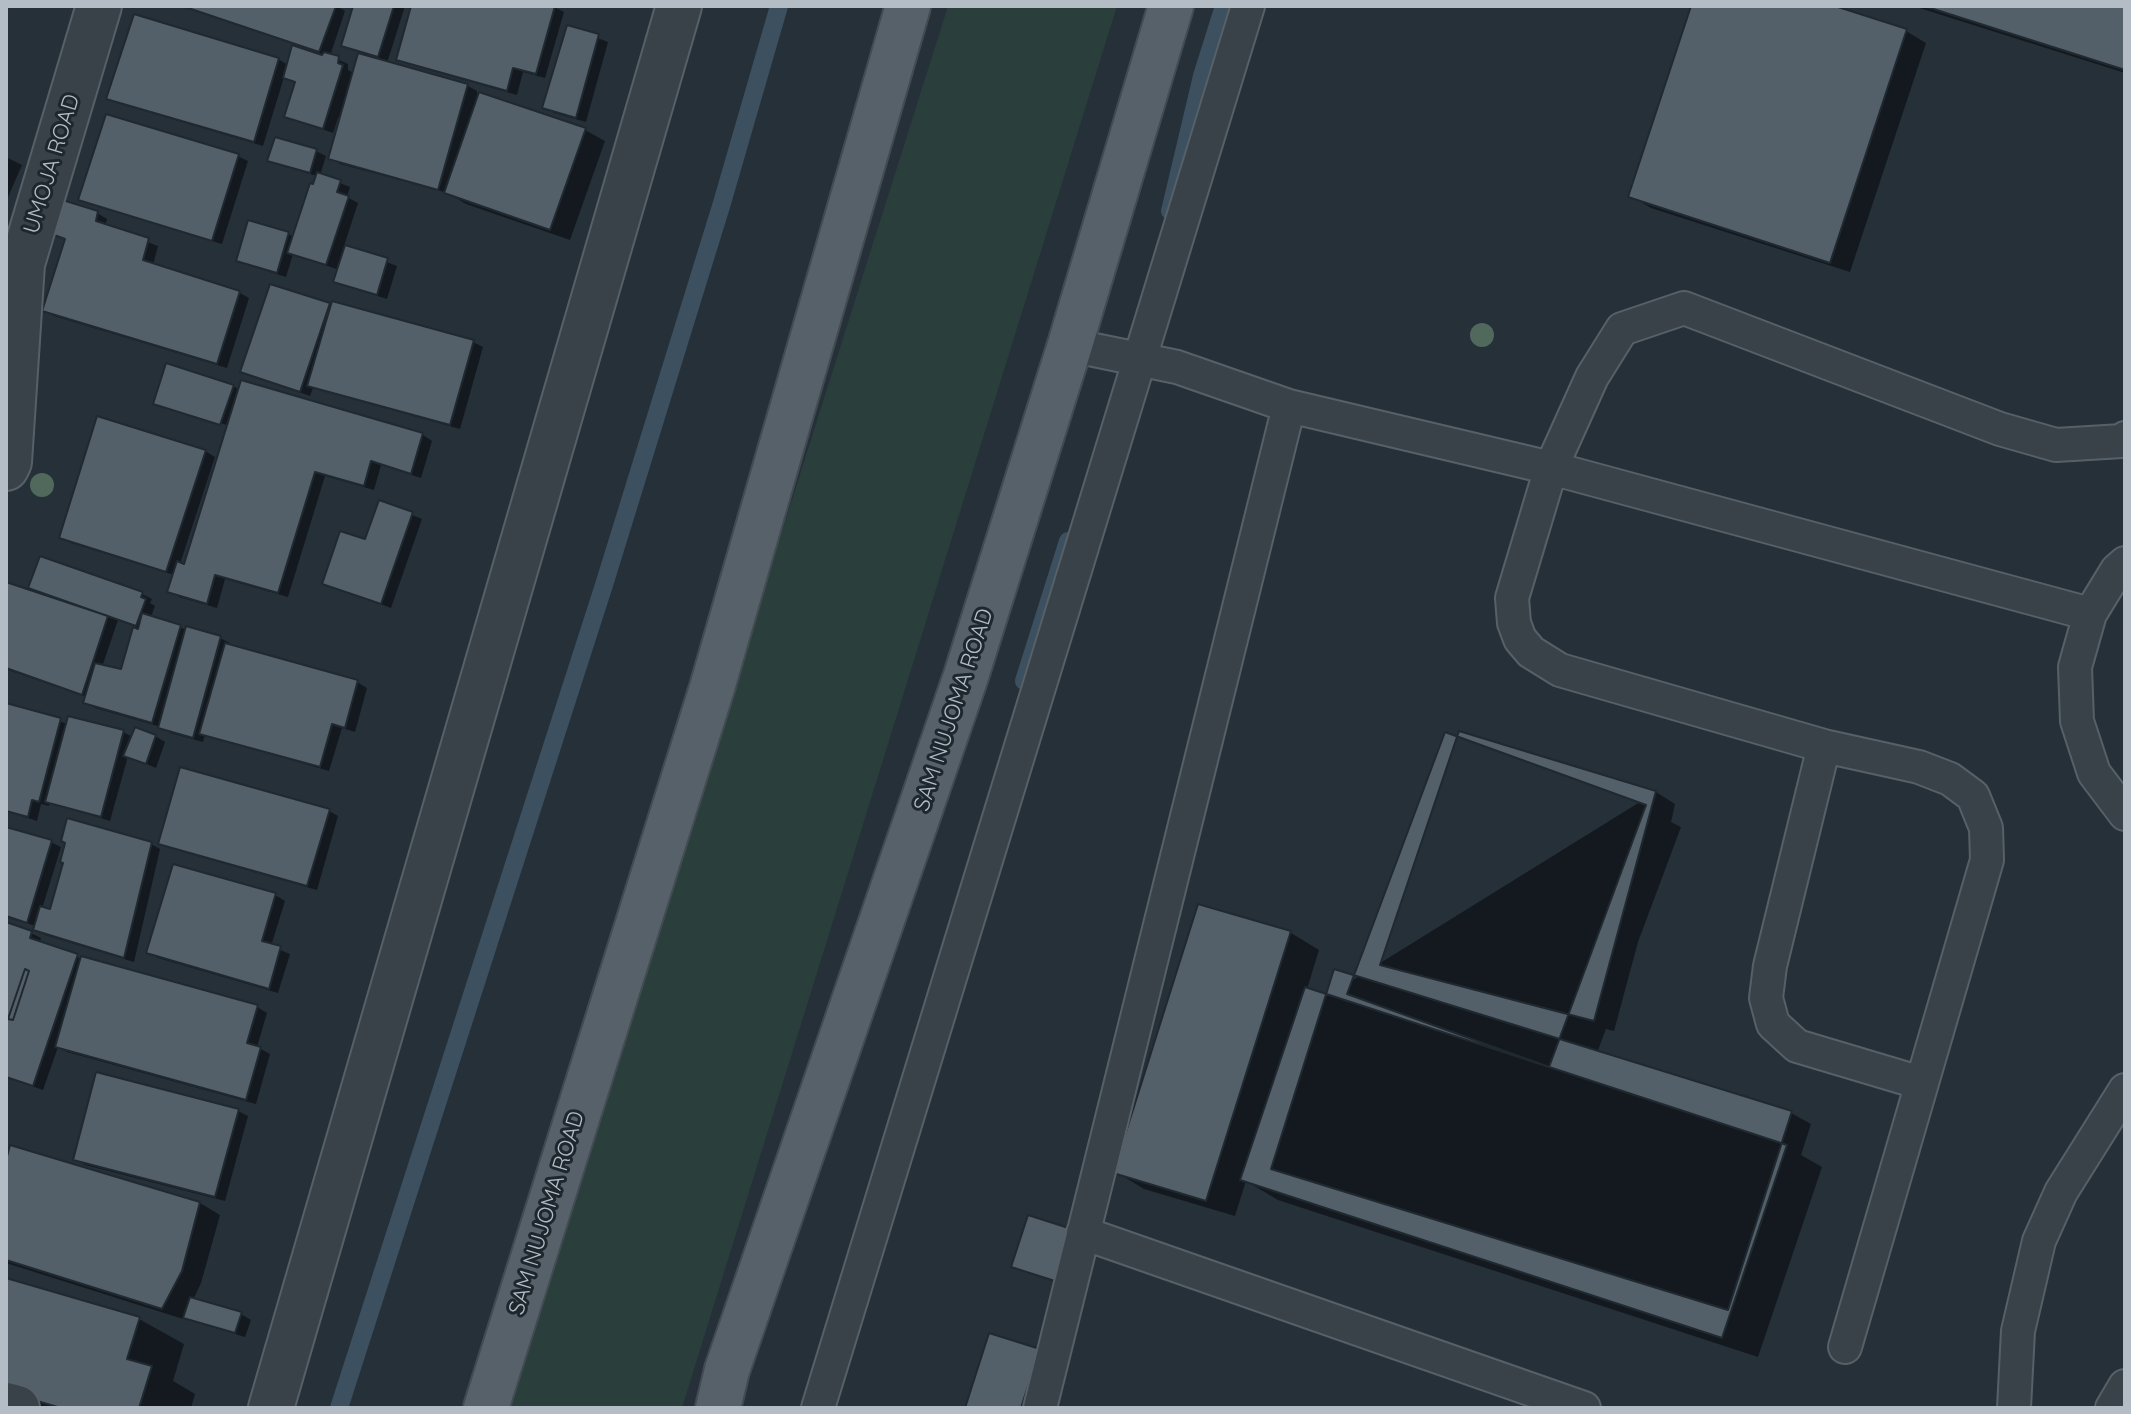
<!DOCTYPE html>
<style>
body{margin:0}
#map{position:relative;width:2131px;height:1414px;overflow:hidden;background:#253039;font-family:Quicksand,sans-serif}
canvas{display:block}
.frame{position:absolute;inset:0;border:8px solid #b4bdc5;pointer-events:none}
</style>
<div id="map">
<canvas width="2131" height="1414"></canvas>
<div class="frame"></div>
</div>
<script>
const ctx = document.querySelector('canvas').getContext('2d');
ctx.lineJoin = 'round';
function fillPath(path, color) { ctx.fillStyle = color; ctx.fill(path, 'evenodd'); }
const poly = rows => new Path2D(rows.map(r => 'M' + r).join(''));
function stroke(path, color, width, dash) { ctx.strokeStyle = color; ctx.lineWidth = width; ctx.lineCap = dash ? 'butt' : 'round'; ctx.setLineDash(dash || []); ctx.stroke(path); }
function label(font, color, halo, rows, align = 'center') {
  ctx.font = font + ' Quicksand,sans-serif'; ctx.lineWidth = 6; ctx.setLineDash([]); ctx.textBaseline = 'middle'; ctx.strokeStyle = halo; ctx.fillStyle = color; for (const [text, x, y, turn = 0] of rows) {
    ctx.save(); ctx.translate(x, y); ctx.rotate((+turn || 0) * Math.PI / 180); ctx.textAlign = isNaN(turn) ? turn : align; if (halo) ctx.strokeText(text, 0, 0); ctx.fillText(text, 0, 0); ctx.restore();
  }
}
fillPath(poly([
 [948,6,1117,6,682,1408,505,1408]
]), '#2a3e3c');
fillPath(poly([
 [181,6,336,6,345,11,330,56,348,64,348,70,354,73,360,53,343,45,355,6,405,6,387,63,468,86,477,91,477,93,585,130,605,141,570,240,466,204,448,193,340,164,330,158,341,119,338,118,333,133,286,116,296,84,284,77,263,146,118,103,108,98,278,59,288,65,294,44],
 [413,6,552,6,564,12,545,78,523,72,517,95,408,64,398,59],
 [1693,6,1828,6,1906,31,1926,43,1850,272,1651,208,1631,196],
 [1913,6,2125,6,2125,73],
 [568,27,608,42,586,122,554,113,545,107],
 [316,151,326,156,320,175,350,187,347,197,358,203,344,246,397,266,387,299,345,286,335,281,339,270,293,254,286,277,248,265,238,260,288,234,294,237,317,176,279,165,270,160],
 [238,156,248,161,222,244,90,204,81,199],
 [6,157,22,165,6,202],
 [97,213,107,219,105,226,158,246,153,265,240,293,249,298,227,368,54,316,44,310,67,240,45,230],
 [329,305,473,342,483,347,460,429,313,388,310,396,243,371],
 [242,382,423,435,432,441,421,478,381,465,374,490,325,476,288,597,225,579,217,608,179,597,169,592,174,575,71,543,61,537,205,451,215,457,180,564,186,566,230,426,163,405,233,386,240,390],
 [380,502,422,519,391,608,324,583,366,542],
 [41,558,142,594,152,599,150,603,155,606,151,617,187,630,220,638,230,643,229,647,357,682,367,688,355,732,342,728,329,771,205,735,203,742,170,733,161,727,95,708,86,702,87,697,8,670,6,677,6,584,29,592],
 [118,620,135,626,122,672,102,667],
 [6,705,68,724,123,732,133,737,155,736,165,742,156,768,128,756,110,821,50,802,49,806,41,804,37,821,6,811],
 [1656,792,1675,804,1671,822,1681,827,1638,942,1614,1031,1606,1029,1597,1053,1791,1113,1811,1124,1801,1155,1822,1167,1758,1357,1278,1200,1246,1181,1235,1216,1144,1189,1116,1172,1199,906,1291,933,1319,950,1307,989,1327,996],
 [329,811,338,816,317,890,170,848,160,843],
 [6,829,51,842,61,847,42,909,51,912,151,844,160,849,134,962,45,935,35,929,36,926,6,917],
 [275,895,285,901,271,946,290,954,278,993,158,958,149,952],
 [6,924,31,933,41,938,40,943,82,959,257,1007,267,1013,257,1047,270,1054,256,1104,67,1052,58,1047,43,1090,6,1077],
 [238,1111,248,1116,225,1201,85,1165,75,1159],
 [6,1168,200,1203,220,1215,201,1283,193,1300,241,1314,251,1320,245,1337,195,1322,184,1316,183,1319,6,1263],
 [6,1280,139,1319,184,1344,173,1381,195,1394,191,1408,24,1408],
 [1039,1351,1068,1367,1055,1408,967,1408]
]), '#0007');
stroke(poly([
 [1170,211,1202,76,1224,6],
 [1024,681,1068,541],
 [339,1408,604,585,722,203,779,6]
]), '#3d5060', 18);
const building = poly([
 [182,6,336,6,319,52,182,6],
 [353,6,394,6,378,57,341,46,353,6],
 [411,6,555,6,536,74,513,68,507,91,396,60,411,6],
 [1691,6,1835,6,1907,29,1830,263,1628,197,1691,6],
 [1924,6,2125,6,2125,70,1924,6],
 [134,14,279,58,254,142,106,99,134,14],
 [567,25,599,34,576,118,542,108,567,25],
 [292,45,322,55,324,52,339,56,338,63,343,65,323,129,284,117,295,82,283,78,292,45],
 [358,53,468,84,438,190,328,159,358,53],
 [479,92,586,128,550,230,444,193,479,92],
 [106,114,239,154,212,241,78,200,106,114],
 [275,137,317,149,310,173,267,161,275,137],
 [317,172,341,180,337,192,349,196,326,265,287,253,310,183,313,184,317,172],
 [53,197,98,211,96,221,149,238,143,260,240,291,217,364,42,311,65,239,43,231,53,197],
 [248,220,289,232,277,273,236,261,248,220],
 [345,245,388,258,377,295,333,282,345,245],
 [270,284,330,303,300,392,240,372,270,284],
 [332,301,474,340,450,425,307,386,332,301],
 [166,363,234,385,220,425,153,404,166,363],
 [241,380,423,433,411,474,371,461,364,486,315,472,278,593,215,575,207,604,167,592,177,561,184,564,241,380],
 [97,416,206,450,166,572,59,538,97,416],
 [379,500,413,512,381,604,322,584,340,531,365,539,379,500],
 [40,556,143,592,141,597,146,599,136,626,28,588,40,556],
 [6,582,108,616,82,695,6,668,6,582],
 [142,613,181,625,152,723,83,703,95,663,121,669,133,627,138,629,142,613],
 [186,626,221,636,193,738,158,728,186,626],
 [225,643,358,680,345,728,332,724,320,767,199,734,225,643],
 [6,703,61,718,39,802,32,800,28,817,6,811,6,703],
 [68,716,124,730,101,817,45,802,68,716],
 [135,727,156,735,146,764,123,756,135,727],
 [1459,731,1656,791,1594,1021,1380,965,1459,731],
 [1445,732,1646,805,1549,1067,1347,994,1445,732],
 [180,767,330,809,307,886,158,844,180,767],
 [67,818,152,842,124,958,33,930,40,906,50,909,63,863,60,862,65,843,61,841,67,818],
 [6,827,52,840,27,923,6,916,6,827],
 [173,864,276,893,262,941,281,946,269,989,146,953,173,864],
 [1198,904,1291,931,1206,1201,1113,1173,1198,904],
 [6,922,32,931,30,938,78,954,33,1086,6,1077,6,922],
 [25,969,29,971,13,1020,8,1019,25,969],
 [81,956,258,1005,247,1043,261,1047,246,1100,55,1047,81,956],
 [25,969,29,971,13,1020,8,1019,25,969],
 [1334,969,1792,1111,1728,1310,1271,1169,1334,969],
 [1305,987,1787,1145,1722,1338,1240,1180,1305,987],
 [96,1072,239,1109,215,1197,73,1160,96,1072],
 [10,1145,200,1202,182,1271,162,1309,6,1260,6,1160,10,1145],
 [1028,1215,1078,1231,1061,1283,1011,1267,1028,1215],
 [6,1278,140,1317,127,1359,152,1366,139,1408,61,1408,6,1392,6,1278],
 [190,1297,242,1312,235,1333,183,1318,190,1297],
 [989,1333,1040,1349,1021,1408,965,1408,989,1333]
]);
fillPath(building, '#535f69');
stroke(building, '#202930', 2);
const service = poly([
 [1070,345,1177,367,1289,406,1551,468,2090,614],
 [2125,563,2117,570,2090,614,2075,667,2077,721,2094,773,2125,814],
 [1824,746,1770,966,1766,998,1773,1024,1797,1046,1921,1083],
 [1083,1233,1584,1408],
 [1845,1347,1987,860,1986,828,1973,796,1950,779,1919,767,1824,746,1560,670,1531,652,1520,639,1514,623,1512,598,1551,468,1592,377,1622,329,1684,308,2000,429,2056,445,2122,441,2125,438],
 [818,1408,1248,6],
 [1040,1408,1289,406],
 [2014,1408,2018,1331,2039,1241,2061,1192,2125,1090],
 [2112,1408,2125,1386]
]);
const minor = poly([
 [6,468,9,462,22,264,99,6],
 [6,1405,17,1408],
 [271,1408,679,6]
]);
const primary = poly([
 [486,1408,712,688,908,6],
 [718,1408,727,1370,966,676,1070,345,1171,6]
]);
stroke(service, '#576067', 36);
stroke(minor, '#576067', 48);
stroke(primary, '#424b52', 48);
stroke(service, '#394249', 32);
stroke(minor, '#394249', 44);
stroke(primary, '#576169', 44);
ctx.fillStyle = '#51695c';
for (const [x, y] of [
 [1482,335],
 [42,485]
]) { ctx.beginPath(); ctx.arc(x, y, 12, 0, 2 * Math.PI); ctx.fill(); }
label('22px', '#b4bdc5', '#1e272e', [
 ["UMOJA ROAD",52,164,-73],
 ["SAM NUJOMA ROAD",954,710,-72],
 ["SAM NUJOMA ROAD",547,1213,-73]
]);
</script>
